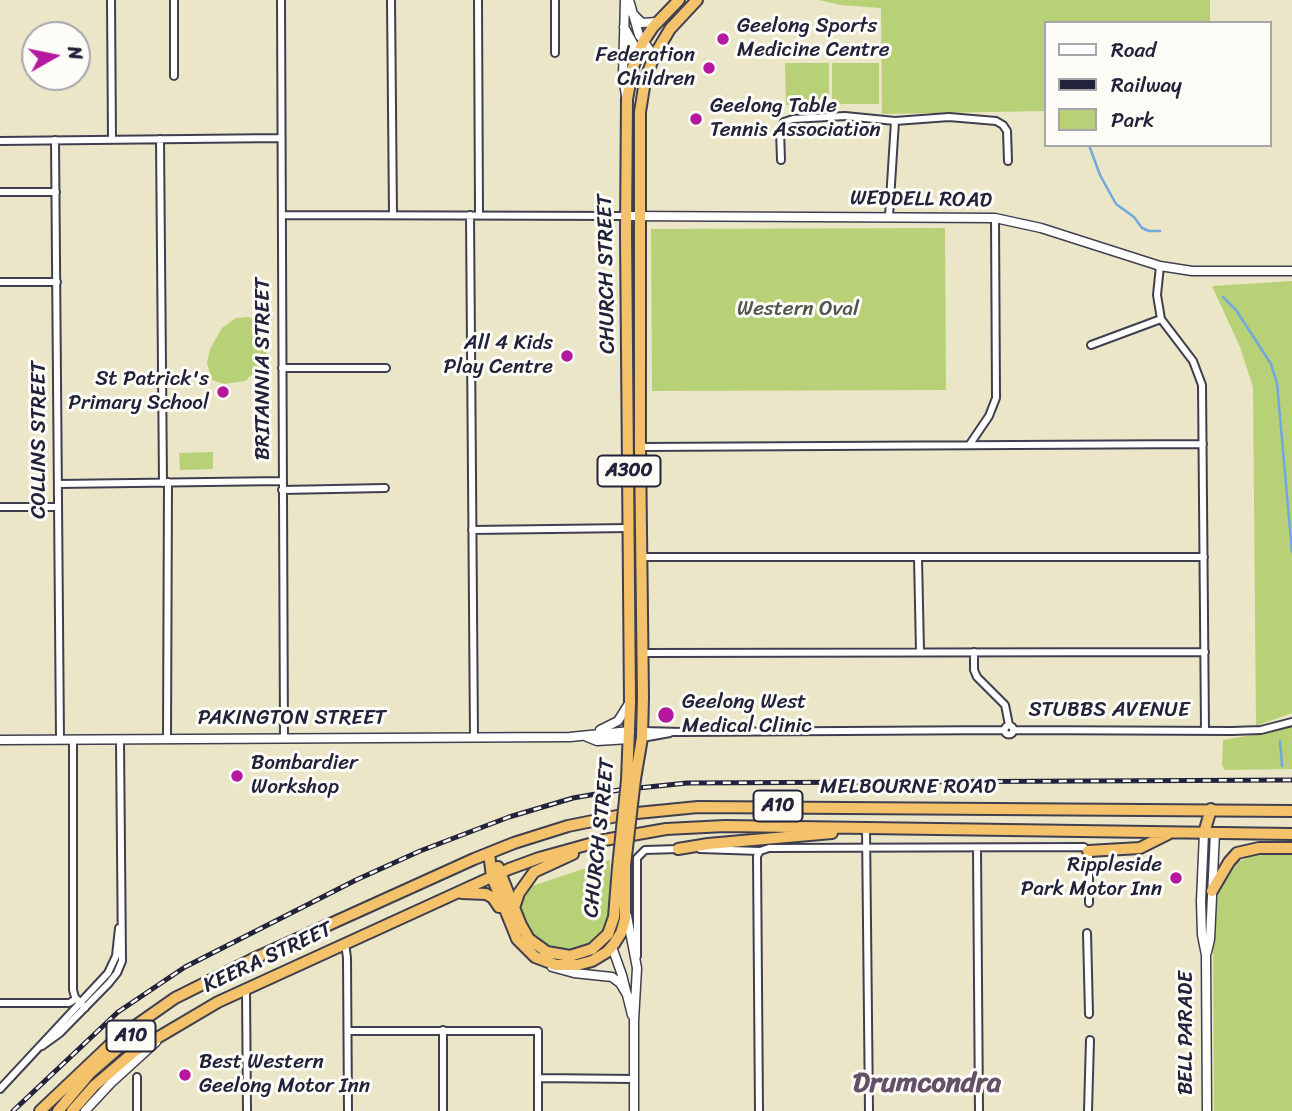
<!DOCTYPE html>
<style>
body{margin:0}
#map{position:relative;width:1292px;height:1111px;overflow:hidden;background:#ece6c9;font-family:Sriracha,sans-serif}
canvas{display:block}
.legend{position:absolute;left:1044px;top:21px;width:228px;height:126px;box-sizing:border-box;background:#fdfcf7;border:2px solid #a5a5ac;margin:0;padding:9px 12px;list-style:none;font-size:21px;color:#22223b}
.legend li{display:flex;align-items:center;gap:14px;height:35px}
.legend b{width:35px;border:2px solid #a5a5ac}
.north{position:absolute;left:21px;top:21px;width:70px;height:70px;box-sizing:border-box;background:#fdfcf7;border:2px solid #a5a5ac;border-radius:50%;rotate:81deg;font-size:19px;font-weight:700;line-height:28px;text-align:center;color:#22223b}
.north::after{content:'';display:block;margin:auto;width:24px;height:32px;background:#b5179e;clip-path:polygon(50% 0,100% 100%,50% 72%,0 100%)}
</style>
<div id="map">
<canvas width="1292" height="1111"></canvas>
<ul class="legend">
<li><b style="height:9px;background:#fff"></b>Road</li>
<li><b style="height:9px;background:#22223b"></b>Railway</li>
<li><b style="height:19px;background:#b8d176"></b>Park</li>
</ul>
<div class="north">N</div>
</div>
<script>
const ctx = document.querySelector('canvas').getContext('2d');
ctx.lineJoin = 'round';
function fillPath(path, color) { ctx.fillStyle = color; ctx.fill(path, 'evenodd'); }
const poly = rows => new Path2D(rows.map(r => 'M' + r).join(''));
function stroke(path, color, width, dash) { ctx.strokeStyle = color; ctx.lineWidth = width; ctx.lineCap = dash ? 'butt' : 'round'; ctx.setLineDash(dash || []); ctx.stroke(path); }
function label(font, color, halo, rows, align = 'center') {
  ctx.font = font + ' Sriracha,sans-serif'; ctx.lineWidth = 6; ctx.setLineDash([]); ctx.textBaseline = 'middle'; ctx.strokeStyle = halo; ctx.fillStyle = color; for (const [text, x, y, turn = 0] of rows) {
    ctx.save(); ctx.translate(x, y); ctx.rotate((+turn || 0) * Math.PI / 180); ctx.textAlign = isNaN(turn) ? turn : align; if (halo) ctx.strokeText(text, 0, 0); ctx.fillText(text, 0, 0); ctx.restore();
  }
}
fillPath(poly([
 [819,0,1210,0,1210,23,1045,23,1045,111,882,114,881,8,841,5],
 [785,63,829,63,829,104,786,105],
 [832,63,879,63,879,104,832,104],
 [945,228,946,390,652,391,651,229],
 [1292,281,1292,713,1256,726,1253,387,1240,347,1212,286],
 [249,317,261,323,267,336,267,352,259,368,245,381,224,384,212,380,207,363,210,349,222,328,236,318],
 [213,452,213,469,180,470,179,453],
 [1292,725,1292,769,1225,770,1222,765,1223,740,1269,732],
 [1292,854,1292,1111,1214,1111,1213,928,1218,891,1227,872,1235,863,1254,855],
 [610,860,610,911,607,922,599,936,584,947,574,950,555,949,538,940,525,922,519,904,526,888]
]), '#b8d176');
stroke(poly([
 [1089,145,1100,175,1116,204,1134,217,1142,228,1149,231,1160,231],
 [1223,297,1236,310,1271,364,1277,383,1292,552],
 [1280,741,1282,766]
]), '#70a8df', 2.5);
const minor = poly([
 [111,0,112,140],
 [174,0,174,76],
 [281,0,284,739],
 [391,0,393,215],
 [478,0,479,214],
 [555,53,555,0],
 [160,139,163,483],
 [55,140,60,740],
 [0,141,281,138],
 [781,160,780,130,784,122,793,119,845,116,895,121,949,117,996,121,1003,125,1007,131,1008,161],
 [0,192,56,192],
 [282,215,626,216],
 [470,215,474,737],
 [889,216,895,121],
 [1160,266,1157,295,1161,319,1193,361,1202,385,1205,731],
 [0,282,57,282],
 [1091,345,1161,319],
 [282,368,386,368],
 [970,444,989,416,996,398,995,218],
 [640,447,1203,444],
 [58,484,282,481],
 [282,490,385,488],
 [0,507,58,507],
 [472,530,630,528],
 [642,557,1204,557],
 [918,558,920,651],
 [974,652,974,670,977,677,1005,705,1009,725],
 [643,653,1205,652],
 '1004.5 730a4.5 4.5 0 1 1 9 0a4.5 4.5 0 1 1-9 0Z',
 [1013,730,1232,731,1261,730,1292,722],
 [642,731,682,732,1004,730],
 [642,738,670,733],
 [167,739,168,482],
 [73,740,73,990,75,997,85,1008],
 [866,828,869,1111],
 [700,849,760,851,769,848,1084,847,1089,853,1089,903],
 [977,849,979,1111],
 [1087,933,1089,1014],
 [345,943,347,958,348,1111],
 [637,956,637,858,645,850,679,849],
 [246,989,247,1111],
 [0,1003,69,1003,76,999],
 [348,1031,538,1031,538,1111],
 [42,1046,60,1033,109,983,117,973,122,961,120,740],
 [137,1077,137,1111],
 [538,1078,634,1079],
 [0,1089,108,973,116,956,119,928],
 [443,1111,443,1030],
 [759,1111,757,856,760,851],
 [1088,1111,1090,1040]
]);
const tertiary = poly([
 [625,0,623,78,626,95],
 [629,0,639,35,654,56],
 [632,13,642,23,657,22],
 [624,27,635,47,644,52],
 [626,216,995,218,1041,228,1160,266,1192,271,1292,271],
 [600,730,618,721,628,705],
 [587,737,597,741,629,739],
 [0,740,570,737,630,731],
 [1204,833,1201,901,1202,935,1206,955,1207,1111],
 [627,916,637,968,634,1021,634,1111],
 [612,947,622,975,632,1015],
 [1207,952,1210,939,1215,833],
 [552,967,574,973,612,977,620,983,629,998],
 [85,1111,111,1083,156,1042]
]);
const trunk = poly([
 [635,779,642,738,643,697,640,447,640,112,645,81,654,56,670,29,697,0],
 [627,780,630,703,626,233,627,99,633,67,643,42,653,27,679,0],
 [1204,833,1211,809],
 [678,849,708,844,832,833],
 [1088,851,1140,848,1168,834],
 [489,853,492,877,517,939,535,957,556,965,577,965,592,961,607,952,614,944,621,933,625,919,625,865],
 [498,867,521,925,529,939,547,952,570,956,592,949,608,934,614,917,618,867],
 [1212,891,1229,862,1237,853,1259,848,1292,848],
 [462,893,486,894,493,898,499,907],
 [515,905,519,893,534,872,573,854],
 [40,1111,115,1040,175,998,253,959,474,859,514,843,568,826,627,814,698,807,1292,811],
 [58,1111,90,1073,145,1025],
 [72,1111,94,1086,135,1051,218,1002,509,869,539,858,604,840,666,829,725,826,1292,834]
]);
stroke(minor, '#403f50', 10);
stroke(tertiary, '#403f50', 11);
stroke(trunk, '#403f50', 14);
stroke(minor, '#fff', 6);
stroke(tertiary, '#fff', 8);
stroke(trunk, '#f4c26a', 10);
const rail = poly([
 [13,1111,118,1012,185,967,356,880,420,851,509,817,573,798,619,790,687,783,1292,780]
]);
stroke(rail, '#22223b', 5);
stroke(rail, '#fdfcf7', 2.5, [8]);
const trunkBridge = poly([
 [625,865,635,779],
 [618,867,627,780]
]);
stroke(trunkBridge, '#403f50', 14, []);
stroke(trunkBridge, '#f4c26a', 10);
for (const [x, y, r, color] of [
 [723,39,7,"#b5179e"],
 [709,68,7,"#b5179e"],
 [696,119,7,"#b5179e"],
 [567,356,7,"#b5179e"],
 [223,392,7,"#b5179e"],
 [666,715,9,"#b5179e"],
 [237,776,7,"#b5179e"],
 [1176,878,7,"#b5179e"],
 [185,1075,7,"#b5179e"]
]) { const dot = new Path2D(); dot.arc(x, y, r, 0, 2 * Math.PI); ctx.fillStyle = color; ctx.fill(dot); stroke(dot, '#fdfcf7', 2.5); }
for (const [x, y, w] of [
 [629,471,63],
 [778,806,49],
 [131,1036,49]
]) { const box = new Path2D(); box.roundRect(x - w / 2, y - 15.5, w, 31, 5); ctx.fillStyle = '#fdfcf7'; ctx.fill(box); stroke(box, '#22223b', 2); }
label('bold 19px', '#22223b', null, [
 ["A300",629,471],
 ["A10",778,806],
 ["A10",131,1036]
]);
label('21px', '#22223b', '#fdfcf7', [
 ["Geelong Sports",737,27],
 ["Medicine Centre",737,51],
 ["Federation",695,56,"right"],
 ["Children",695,80,"right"],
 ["Geelong Table",710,107],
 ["Tennis Association",710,131],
 ["All 4 Kids",553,344,"right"],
 ["Play Centre",553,368,"right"],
 ["St Patrick's",209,380,"right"],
 ["Primary School",209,404,"right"],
 ["Geelong West",682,703],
 ["Medical Clinic",682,727],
 ["Bombardier",251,764],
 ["Workshop",251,788],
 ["Rippleside",1162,866,"right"],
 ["Park Motor Inn",1162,890,"right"],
 ["Best Western",199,1063],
 ["Geelong Motor Inn",199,1087]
], 'left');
label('21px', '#22223b', '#fdfcf7', [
 ["WEDDELL ROAD",921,200,1],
 ["CHURCH STREET",607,274,-91],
 ["BRITANNIA STREET",264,369,-90],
 ["COLLINS STREET",40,440,-90],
 ["STUBBS AVENUE",1109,711],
 ["PAKINGTON STREET",292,719],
 ["MELBOURNE ROAD",908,788],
 ["CHURCH STREET",600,838,-84],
 ["KEERA STREET",268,958,-25],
 ["BELL PARADE",1187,1033,-90]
]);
label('21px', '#4f574d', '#fdfcf7', [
 ["Western Oval",798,310]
]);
label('bold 28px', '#645167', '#fdfcf7', [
 ["Drumcondra",927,1084]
]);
</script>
